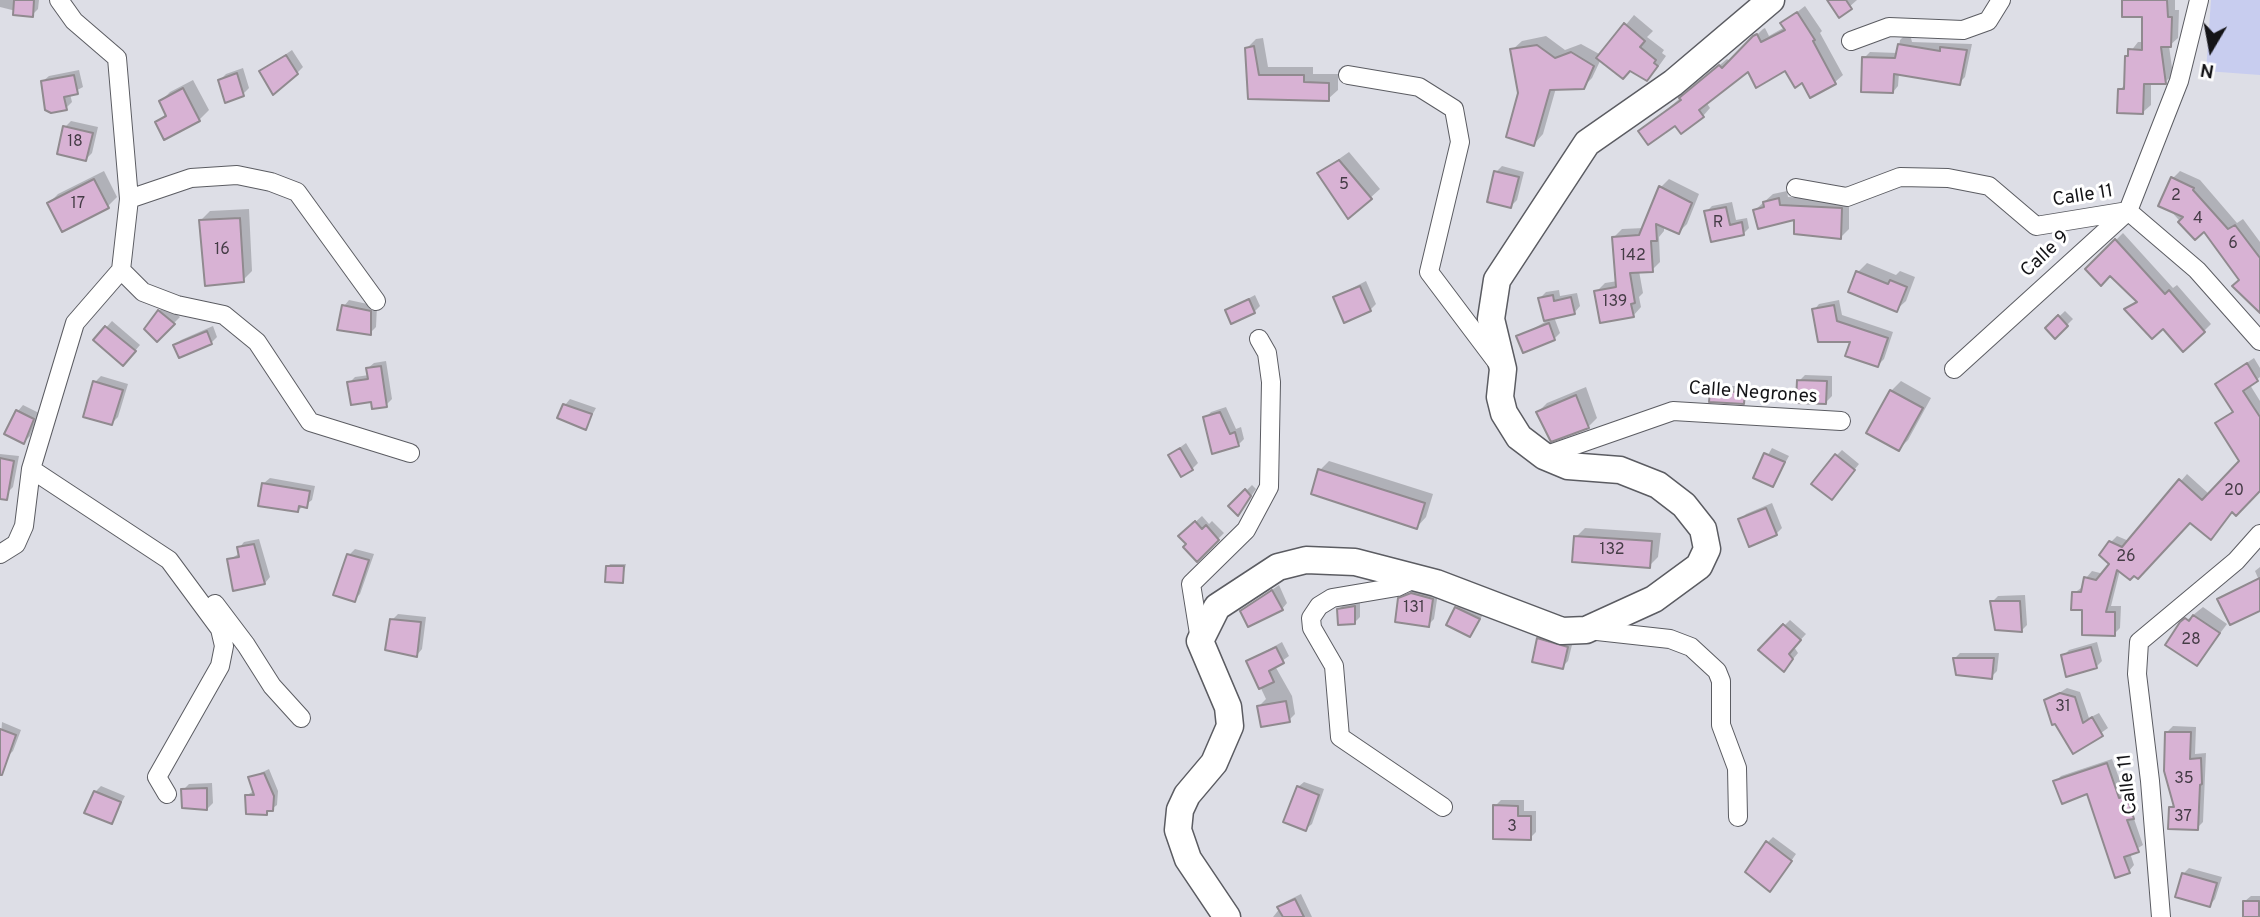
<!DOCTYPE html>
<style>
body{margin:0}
#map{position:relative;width:2260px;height:917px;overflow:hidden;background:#dddee6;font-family:Overpass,sans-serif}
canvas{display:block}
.north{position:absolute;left:2176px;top:14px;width:70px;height:70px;-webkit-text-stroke:5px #fff;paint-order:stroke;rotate:190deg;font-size:19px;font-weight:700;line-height:28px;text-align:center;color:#141417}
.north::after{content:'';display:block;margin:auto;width:24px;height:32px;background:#141417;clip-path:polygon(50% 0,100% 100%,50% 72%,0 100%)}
</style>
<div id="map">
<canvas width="2260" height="917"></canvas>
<div class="north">N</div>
</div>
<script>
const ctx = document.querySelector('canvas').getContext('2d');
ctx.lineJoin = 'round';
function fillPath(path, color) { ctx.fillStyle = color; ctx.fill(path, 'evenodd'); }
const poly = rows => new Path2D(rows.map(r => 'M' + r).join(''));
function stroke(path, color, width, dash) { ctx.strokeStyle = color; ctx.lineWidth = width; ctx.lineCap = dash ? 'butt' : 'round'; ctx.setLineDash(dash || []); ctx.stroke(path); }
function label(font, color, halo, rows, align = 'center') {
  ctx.font = font + ' Overpass,sans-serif'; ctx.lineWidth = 6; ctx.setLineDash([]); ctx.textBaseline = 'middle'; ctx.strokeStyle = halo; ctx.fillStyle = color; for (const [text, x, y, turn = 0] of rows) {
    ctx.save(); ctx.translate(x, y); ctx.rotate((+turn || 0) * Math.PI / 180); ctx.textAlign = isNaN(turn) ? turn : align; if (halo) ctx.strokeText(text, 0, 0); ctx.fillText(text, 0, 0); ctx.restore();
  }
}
fillPath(poly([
 [2211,0,2260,0,2260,75,2206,71]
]), '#c8cdef');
fillPath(poly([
 [0,0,39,0,38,9,32,15,0,7],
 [1830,0,1857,0,1840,15],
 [2124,0,2175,0,2175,10,2179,10,2178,38,2169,46,2173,75,2165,82,2151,82,2151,105,2143,112,2120,90,2126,83,2127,56,2138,42,2143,42,2144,15],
 [1805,6,1822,31,1820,33,1843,75,1835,82,1811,96,1803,81,1786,68,1748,70,1706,102,1710,108,1703,116,1641,131,1727,59,1730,61,1763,29,1765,28,1769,36,1785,27,1783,23],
 [1634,15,1653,31,1647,37,1664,50,1662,53,1666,56,1656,70,1646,79,1630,69,1601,59,1592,78,1583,87,1556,88,1543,134,1534,144,1512,50,1522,41,1546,36,1565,50,1581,44,1601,55],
 [1906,34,1910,34,1912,42,1972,44,1965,77,1959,83,1899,73,1898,86,1893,92,1864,58,1870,52,1898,53,1900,40],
 [1263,38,1268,67,1313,67,1313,74,1338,74,1338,90,1328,99,1250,97,1247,48,1256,39],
 [292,50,303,67,297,73,261,71],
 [243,68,249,88,243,94,220,80,226,74],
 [79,70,83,87,70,94,72,102,66,108,43,81,49,76],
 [193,80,209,110,199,120,165,137,157,122,167,113,161,101,170,92],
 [71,121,98,127,92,153,86,159,65,127],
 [1349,152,1380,189,1349,217,1319,173],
 [1502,166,1524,172,1517,200,1511,206,1496,172],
 [104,171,117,197,108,206,49,203,58,194],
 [2180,171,2200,180,2237,223,2243,219,2260,242,2260,302,2204,229,2195,238,2169,209,2173,178],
 [1669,179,1699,194,1687,224,1679,232,1664,226,1664,231,1659,237,1660,262,1652,270,1639,271,1643,293,1639,297,1641,307,1633,316,1596,292,1605,283,1618,281,1614,237,1622,229,1644,228,1661,187],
 [1787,191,1788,197,1849,200,1849,229,1841,237,1795,217,1755,210,1773,194],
 [1732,202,1736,220,1747,218,1749,228,1743,234,1706,212,1712,206],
 [249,209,252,271,243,280,201,220,210,211],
 [2123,233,2173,288,2177,285,2211,324,2204,331,2163,327,2126,309,2137,300,2110,274,2087,269],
 [1867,263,1896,275,1900,271,1915,277,1906,301,1896,310,1858,272],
 [1366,281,1376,304,1370,310,1335,297],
 [1559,290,1560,296,1577,293,1580,306,1575,312,1554,317,1560,333,1554,339,1518,337,1545,322,1540,298,1546,292],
 [1255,295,1260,306,1254,312,1227,310],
 [349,300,377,306,376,327,370,333,344,306],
 [1839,300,1842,315,1893,332,1884,359,1878,365,1814,310,1819,304],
 [165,305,180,317,157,340,159,311],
 [2065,311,2073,319,2055,337,2047,328],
 [112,321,140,345,129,358,95,340],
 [213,326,217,337,211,343,175,345,181,340],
 [2254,358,2260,368,2260,377,2250,385,2260,401,2260,487,2233,510,2190,521,2165,550,2120,570,2111,606,2121,606,2120,628,2114,634,2084,608,2074,593,2084,586,2086,578,2092,571,2104,574,2112,563,2110,543,2117,536,2129,541,2187,474,2209,494,2241,461,2217,424,2234,410,2224,378],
 [386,361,392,399,386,405,373,400,349,383,355,377,369,375,368,368,374,363],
 [1805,375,1832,376,1832,396,1826,402,1799,381],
 [101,376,128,384,118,417,112,423,95,382],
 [1901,381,1931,398,1908,440,1899,449,1868,432,1891,391],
 [1717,386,1750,386,1750,396,1744,402,1711,391],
 [1586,387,1597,418,1588,427,1538,412,1547,403],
 [570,399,596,408,585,428,565,405],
 [23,405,39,413,30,436,24,442,18,411],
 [1226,407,1236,429,1241,427,1244,439,1238,445,1205,418,1211,412],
 [1186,443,1198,463,1192,469,1170,455],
 [1772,448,1789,456,1773,485,1755,477],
 [1842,450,1859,464,1832,498,1836,456],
 [0,454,19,456,13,487,7,493,0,491],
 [1329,461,1433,494,1426,517,1417,527,1320,470],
 [270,478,315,486,312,500,297,511,264,483],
 [1252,485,1256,489,1243,508,1231,506],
 [1772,503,1782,528,1776,534,1740,520,1746,514],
 [1202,516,1209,524,1212,521,1224,533,1197,560,1180,536],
 [1585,528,1661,533,1658,557,1649,566,1576,537],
 [259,539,270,577,265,583,229,560,240,553,239,548,244,542],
 [355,549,374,554,360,594,354,600,349,555],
 [610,564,626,564,622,581,608,567],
 [2260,567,2260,609,2219,599,2258,578,2255,571],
 [1279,585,1287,603,1282,609,1242,611],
 [1418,588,1438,593,1434,619,1428,625,1400,599],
 [2025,595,2027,625,2021,631,1992,602,1998,596],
 [1360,601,1360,617,1354,623,1339,609,1345,603],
 [1462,602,1484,613,1470,635,1456,608],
 [2203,607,2227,624,2197,664,2182,624],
 [398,614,426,617,422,649,417,655,392,620],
 [1790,620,1806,634,1794,647,1798,653,1789,664,1760,650],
 [1545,633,1573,641,1568,661,1562,667,1539,639],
 [1282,642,1289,656,1275,666,1292,696,1295,714,1289,720,1259,706,1266,699,1248,661],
 [2097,642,2102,661,2096,667,2063,656,2069,650],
 [1960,653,1999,653,1997,671,1991,677,1955,658],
 [2067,688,2080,692,2089,718,2099,713,2108,728,2074,752,2046,701],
 [2,722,21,730,13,751,7,757,0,753],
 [2173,726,2196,727,2195,754,2206,753,2203,822,2197,828,2171,807,2175,803,2167,732],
 [2112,759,2125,794,2133,791,2139,811,2133,816,2143,845,2130,853,2134,865,2129,871,2089,791,2055,782,2061,776],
 [269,769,278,791,277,805,266,813,247,795,254,791,250,778],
 [1304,782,1324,789,1312,824,1306,829,1298,787],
 [212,783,213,803,207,809,183,790,189,784],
 [101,786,125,796,111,822,95,792],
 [1501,800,1524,800,1524,811,1536,811,1536,832,1530,838,1495,806],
 [1773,837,1796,854,1775,884,1768,842],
 [2189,868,2222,877,2215,899,2210,905,2183,874],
 [1301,894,1312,917,1273,917,1285,902],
 [2251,896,2260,896,2260,917,2251,917,2245,901]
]), '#0003');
const building = poly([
 [14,0,34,0,33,17,13,15,14,0],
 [1827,0,1846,0,1852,9,1839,18,1827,0],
 [2122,0,2167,0,2168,17,2172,17,2171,47,2161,47,2166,84,2144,84,2143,114,2117,113,2118,89,2124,89,2125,56,2128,56,2128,49,2142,50,2142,17,2122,17,2122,0],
 [1797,12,1815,40,1813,41,1836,84,1810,98,1802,83,1795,88,1785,71,1756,88,1748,72,1699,110,1704,117,1681,134,1675,126,1648,145,1638,131,1681,100,1679,98,1719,65,1722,68,1753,36,1757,34,1761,42,1785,30,1780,23,1797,12],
 [1624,23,1645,41,1640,47,1656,60,1654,63,1658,66,1647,81,1630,71,1623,79,1596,58,1624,23],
 [1898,44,1940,51,1940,47,1967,50,1960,85,1894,74,1893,93,1861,92,1862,57,1895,58,1898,44],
 [1537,45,1555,58,1571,52,1594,66,1584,89,1550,90,1534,146,1506,137,1518,93,1510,49,1537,45],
 [1254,46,1259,75,1304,75,1304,82,1329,83,1329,101,1248,99,1245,48,1254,46],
 [286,55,298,74,273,95,259,71,286,55],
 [237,73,244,96,225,103,218,80,237,73],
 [74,75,78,94,64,97,67,110,51,113,45,110,41,81,74,75],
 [183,88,200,121,164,140,155,122,166,116,159,101,183,88],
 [63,126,93,133,86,161,57,154,63,126],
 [1339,160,1372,199,1348,219,1317,173,1339,160],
 [1494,171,1519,177,1511,208,1487,202,1494,171],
 [2171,177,2194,188,2193,190,2228,229,2235,225,2260,258,2260,313,2232,286,2239,280,2204,232,2195,240,2178,222,2183,217,2158,206,2171,177],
 [94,179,109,208,62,232,47,203,94,179],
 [1659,186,1692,203,1679,234,1656,224,1657,241,1651,241,1653,272,1630,273,1635,303,1631,304,1634,317,1600,323,1594,291,1616,287,1612,237,1639,235,1659,186],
 [1779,198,1780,205,1842,208,1841,239,1794,234,1794,220,1758,229,1753,210,1764,207,1763,202,1779,198],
 [1726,207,1730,225,1742,222,1744,235,1711,242,1704,211,1726,207],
 [240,218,244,282,205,286,199,220,240,218],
 [2115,239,2165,294,2169,290,2205,332,2183,352,2163,329,2152,339,2124,309,2137,302,2110,276,2101,286,2085,269,2115,239],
 [1856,271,1888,284,1890,280,1907,287,1897,312,1848,292,1856,271],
 [1360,286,1371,311,1344,323,1333,297,1360,286],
 [1553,295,1554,301,1571,297,1575,314,1544,321,1538,298,1553,295],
 [1249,299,1255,313,1231,324,1225,310,1249,299],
 [342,305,371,311,371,335,337,330,342,305],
 [1834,305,1837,321,1888,338,1878,367,1845,356,1850,342,1818,342,1812,309,1834,305],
 [158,310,175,324,157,342,144,329,158,310],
 [2058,315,2068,326,2055,339,2045,328,2058,315],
 [1549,323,1555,340,1523,353,1516,336,1549,323],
 [105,326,136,351,123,366,93,340,105,326],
 [207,331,212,344,179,358,173,345,207,331],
 [2247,363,2258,381,2243,391,2260,417,2260,491,2236,516,2232,512,2211,540,2190,523,2138,579,2134,576,2130,580,2117,570,2106,612,2115,612,2115,636,2082,635,2082,610,2071,610,2072,592,2081,592,2084,577,2096,580,2109,564,2099,555,2109,541,2122,547,2179,479,2202,500,2239,461,2215,423,2233,412,2215,384,2247,363],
 [381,366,387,407,372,409,371,402,351,405,347,382,368,379,366,368,381,366],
 [1797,380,1827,381,1826,404,1796,403,1797,380],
 [93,381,123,390,112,425,83,417,93,381],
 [1890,390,1923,408,1899,451,1866,433,1890,390],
 [1710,391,1745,392,1744,404,1709,402,1710,391],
 [1576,395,1589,428,1551,442,1536,412,1576,395],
 [563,404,592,414,586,430,557,418,563,404],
 [16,410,34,419,24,444,4,434,16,410],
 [1220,412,1230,434,1235,432,1239,446,1212,454,1203,417,1220,412],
 [1180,448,1193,470,1181,477,1168,455,1180,448],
 [1764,453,1785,462,1773,487,1753,478,1764,453],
 [1835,454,1855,470,1832,500,1811,484,1835,454],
 [0,458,14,461,7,500,0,499,0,458],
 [1318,469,1425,503,1417,529,1311,494,1318,469],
 [262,483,310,491,307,508,299,506,298,512,258,506,262,483],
 [1245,489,1251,496,1238,516,1228,506,1245,489],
 [1766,508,1777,535,1749,547,1738,519,1766,508],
 [1195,521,1202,529,1206,525,1219,540,1197,562,1183,547,1186,544,1178,536,1195,521],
 [1574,536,1652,541,1650,568,1572,562,1574,536],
 [254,544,265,584,233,591,227,559,239,557,237,547,254,544],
 [347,554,369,560,355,602,333,595,347,554],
 [606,566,624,566,623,583,605,582,606,566],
 [2260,578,2260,611,2230,625,2217,599,2260,578],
 [1272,590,1283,610,1248,627,1240,611,1272,590],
 [1411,593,1433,599,1429,627,1395,622,1398,598,1411,593],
 [1990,601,2020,601,2022,632,1995,630,1990,601],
 [1355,606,1355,624,1338,625,1337,609,1355,606],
 [1455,607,1480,619,1470,637,1446,625,1455,607],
 [2193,615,2220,633,2197,666,2165,645,2180,622,2185,618,2189,621,2193,615],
 [390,619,421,622,417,657,385,650,390,619],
 [1783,624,1801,640,1789,654,1793,659,1784,672,1758,650,1783,624],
 [1537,638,1568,647,1563,669,1532,662,1537,638],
 [1276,647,1284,663,1269,671,1274,682,1259,689,1246,661,1276,647],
 [2091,647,2097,668,2066,677,2061,655,2091,647],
 [1953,658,1994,658,1992,679,1956,675,1953,658],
 [2060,693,2075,697,2083,723,2092,717,2103,736,2073,754,2055,724,2052,725,2044,700,2060,693],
 [1286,701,1290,722,1261,727,1257,706,1286,701],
 [0,729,16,735,2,775,0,775,0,729],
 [2165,732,2191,732,2190,759,2201,758,2202,784,2200,785,2198,830,2168,829,2169,807,2174,807,2164,771,2165,732],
 [2107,763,2119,798,2127,796,2134,819,2127,820,2139,852,2124,857,2130,873,2115,878,2087,794,2062,804,2053,781,2107,763],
 [264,773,274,796,273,811,267,811,267,815,246,814,245,795,254,795,248,777,264,773],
 [1297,786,1319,795,1306,831,1283,822,1297,786],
 [207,788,207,810,182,808,181,789,207,788],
 [94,791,121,802,112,824,84,813,94,791],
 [1493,805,1518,806,1518,816,1531,816,1531,840,1493,839,1493,805],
 [1766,841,1792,861,1770,892,1745,872,1766,841],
 [2182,873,2217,883,2210,907,2175,897,2182,873],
 [1295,899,1304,917,1283,917,1277,907,1295,899],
 [2243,901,2259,901,2259,917,2243,917,2243,901]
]);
fillPath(building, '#d8b2d4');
stroke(building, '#908a8f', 2);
const street = poly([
 [1851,41,1889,27,1963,30,1988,21,2001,0],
 [1348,75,1419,87,1454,109,1460,142,1429,272,1496,361],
 [1796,188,1847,197,1900,177,1948,178,1989,186,2036,226,2128,211,2197,270,2260,341],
 [129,199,191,178,237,175,271,182,297,192,376,301],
 [121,270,143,292,177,305,224,315,257,342,310,422,410,453],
 [1954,369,2128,211,2179,81,2199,0],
 [1544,456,1673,411,1841,421],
 [31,469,169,560,220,629,224,646,220,666,157,777,167,794],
 [0,554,16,544,24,526,31,469,75,323,121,270,129,199,117,58,74,21,59,0],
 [1416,578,1397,587,1332,598,1319,606,1311,618,1312,628,1334,666,1340,737,1443,807],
 [215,604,246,645,272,686,301,718],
 [1588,630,1670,639,1691,647,1717,671,1721,681,1721,725,1737,768,1738,817],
 [1200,640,1191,584,1246,530,1269,487,1271,382,1267,353,1259,339],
 [2161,917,2150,781,2137,674,2139,642,2236,561,2260,534]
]);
const secondary = poly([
 [1227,917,1188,859,1178,830,1180,810,1187,795,1214,763,1230,726,1228,707,1200,641,1217,607,1278,567,1306,560,1355,562,1436,583,1562,631,1586,630,1654,599,1699,566,1707,549,1703,529,1684,505,1658,485,1620,470,1568,466,1544,456,1519,437,1504,413,1500,397,1503,369,1491,319,1497,280,1587,143,1673,83,1771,0]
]);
stroke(street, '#5b5c62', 20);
stroke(secondary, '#5b5c62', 29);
stroke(street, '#fff', 18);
stroke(secondary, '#fff', 26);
label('16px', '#453c46', null, [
 ["18",75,143],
 ["5",1344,186],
 ["2",2176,197],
 ["17",78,205],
 ["4",2198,220],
 ["R",1718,224],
 ["6",2233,245],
 ["16",222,251],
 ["142",1633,257],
 ["139",1615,303],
 ["20",2234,492],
 ["132",1612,551],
 ["26",2126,558],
 ["131",1414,609],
 ["28",2191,641],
 ["31",2063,708],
 ["35",2184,780],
 ["37",2183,818],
 ["3",1512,828]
]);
label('19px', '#141417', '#fff', [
 ["Calle 11",2083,197,-9],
 ["Calle 9",2046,255,-43],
 ["Calle Negrones",1753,394,4],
 ["Calle 11",2129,784,-96]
]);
</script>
